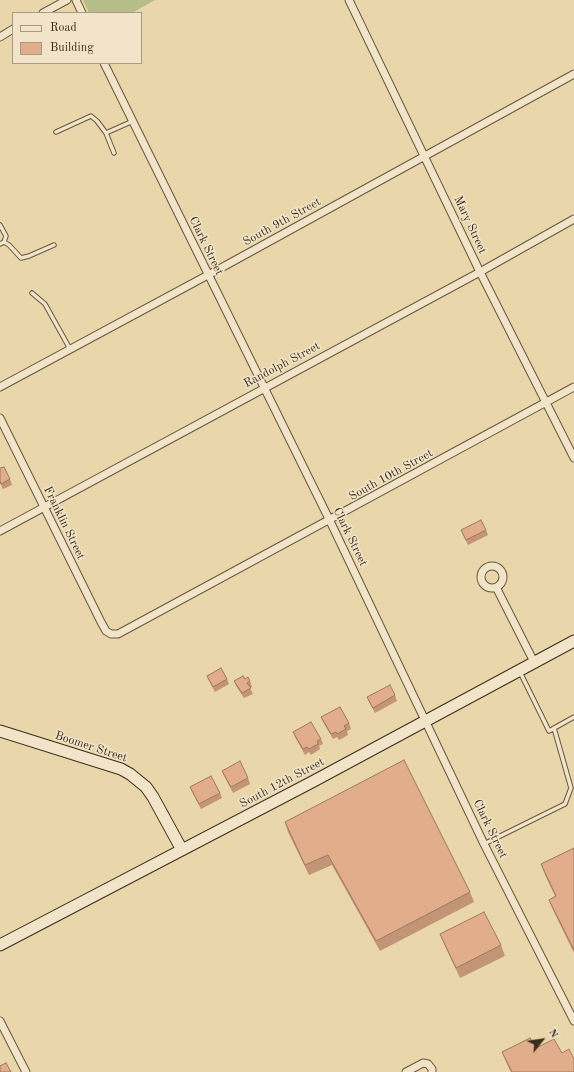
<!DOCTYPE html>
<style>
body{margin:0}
#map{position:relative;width:574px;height:1072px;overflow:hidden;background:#e9d6ab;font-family:"Old Standard TT",serif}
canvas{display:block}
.legend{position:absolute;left:12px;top:12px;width:130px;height:52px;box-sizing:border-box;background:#f1e4c8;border:1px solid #a89b83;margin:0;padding:5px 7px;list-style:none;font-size:12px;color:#3b2d1b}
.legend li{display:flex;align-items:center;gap:8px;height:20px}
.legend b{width:20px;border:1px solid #a89b83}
.north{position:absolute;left:522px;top:1020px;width:40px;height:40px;-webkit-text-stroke:3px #f1e4c8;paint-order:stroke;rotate:60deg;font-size:11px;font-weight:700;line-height:16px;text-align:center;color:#3b2d1b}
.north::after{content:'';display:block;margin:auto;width:14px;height:18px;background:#3b2d1b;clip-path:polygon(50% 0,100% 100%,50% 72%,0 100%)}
</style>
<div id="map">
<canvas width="574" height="1072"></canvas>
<ul class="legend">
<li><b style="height:5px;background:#f1e4c8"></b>Road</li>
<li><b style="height:11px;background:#e1ad8a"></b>Building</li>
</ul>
<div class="north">N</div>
</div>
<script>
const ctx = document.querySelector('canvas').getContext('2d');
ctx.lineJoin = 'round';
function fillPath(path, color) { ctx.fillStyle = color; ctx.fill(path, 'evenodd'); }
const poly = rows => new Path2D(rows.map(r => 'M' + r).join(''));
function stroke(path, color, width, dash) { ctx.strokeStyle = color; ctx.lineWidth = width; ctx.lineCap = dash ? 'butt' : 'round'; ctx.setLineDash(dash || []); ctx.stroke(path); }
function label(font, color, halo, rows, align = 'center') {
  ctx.font = font + ' "Old Standard TT",serif'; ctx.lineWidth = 3; ctx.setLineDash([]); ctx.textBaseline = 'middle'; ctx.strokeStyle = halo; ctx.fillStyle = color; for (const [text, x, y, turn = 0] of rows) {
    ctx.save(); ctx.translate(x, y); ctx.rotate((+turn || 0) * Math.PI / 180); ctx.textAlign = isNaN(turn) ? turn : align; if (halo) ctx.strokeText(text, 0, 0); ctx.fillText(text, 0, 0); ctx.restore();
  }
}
fillPath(poly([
 [83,0,155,0,132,13,89,13]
]), '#b7bd88');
const lane = poly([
 [56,132,91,116,97,121,106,133,133,121],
 [106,133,114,153],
 [0,225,6,236,4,242],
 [0,244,4,242,9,245,21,258,29,256,54,245],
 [32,293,45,304,70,349],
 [520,672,549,731,574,717],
 [484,844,565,804,571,788,554,728]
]);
const street = poly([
 [76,0,82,13],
 [349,0,480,272,574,458],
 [43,13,67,0],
 [0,37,13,29],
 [104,63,330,521,484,844,574,1021],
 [0,387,221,268,574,74],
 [0,418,101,622,106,631,111,634,118,634,574,387],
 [0,531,480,272,574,219],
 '481 577a11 11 0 1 1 22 0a11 11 0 1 1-22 0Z',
 [496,587,534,662],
 [0,1021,26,1072],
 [406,1072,423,1063,428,1064,432,1069,432,1072]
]);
const secondary = poly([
 [0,731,121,769,130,774,146,787,153,797,182,850],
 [0,945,312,782,574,641]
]);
stroke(lane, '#66573f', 5.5);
stroke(street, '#66573f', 9);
stroke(secondary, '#3b2d1b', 13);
stroke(lane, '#f1e4c8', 3.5);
stroke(street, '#f1e4c8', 7);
stroke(secondary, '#f1e4c8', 11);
fillPath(poly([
 [0,468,10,479,12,485,3,489,0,483],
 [461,530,486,530,488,535,468,545],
 [207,676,227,679,229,684,215,692,209,681],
 [245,679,250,681,252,687,250,688,253,694,244,698,236,686,234,681],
 [395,695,397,701,375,713,369,702,367,697],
 [321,717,349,723,351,729,347,731,348,735,339,740,337,737,333,739,323,722],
 [293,732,321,739,323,744,319,746,320,749,311,755,309,752,305,755,295,737],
 [222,771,248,778,250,784,233,793,224,776],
 [190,787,220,793,222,798,201,809,192,792],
 [285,822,470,892,474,902,380,951,332,865,309,875,288,832],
 [574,848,574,953,553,910,549,900,555,896,545,875,541,864],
 [440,934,501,945,505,956,460,978,444,944],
 [536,1048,562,1053,574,1072,511,1072,506,1062,502,1052]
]), '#c29577');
const building = poly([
 [4,467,10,479,1,484,0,481,0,468,4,467],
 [481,520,486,530,466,540,461,530,481,520],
 [221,668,227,679,213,687,207,676,221,668],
 [243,676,245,679,248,677,250,681,247,683,251,688,242,693,234,681,243,676],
 [390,685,395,695,373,708,367,697,390,685],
 [340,707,349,723,344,726,346,729,337,734,336,732,331,734,321,717,340,707],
 [311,722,321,739,317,741,318,744,309,749,307,747,303,749,293,732,311,722],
 [404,760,470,892,376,941,328,855,305,865,285,822,404,760],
 [240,761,248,778,231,787,222,771,240,761],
 [211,776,220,793,199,804,190,787,211,776],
 [574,848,574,950,549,900,556,896,541,864,574,848],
 [484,912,501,945,456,968,440,934,484,912],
 [530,1038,536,1048,554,1039,562,1053,569,1049,574,1059,574,1072,512,1072,502,1052,530,1038],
 [6,1063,11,1072,0,1072,0,1066,6,1063]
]);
fillPath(building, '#e1ad8a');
stroke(building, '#9e7961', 1);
label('12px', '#3b2d1b', '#f1e4c8', [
 ["South 9th Street",282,222,-29],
 ["Mary Street",470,225,65],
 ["Clark Street",206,246,64],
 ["Randolph Street",282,365,-28],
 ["South 10th Street",391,475,-29],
 ["Franklin Street",64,523,64],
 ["Clark Street",350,537,64],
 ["Boomer Street",91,747,18],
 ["South 12th Street",282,783,-28],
 ["Clark Street",490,829,64]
]);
</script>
